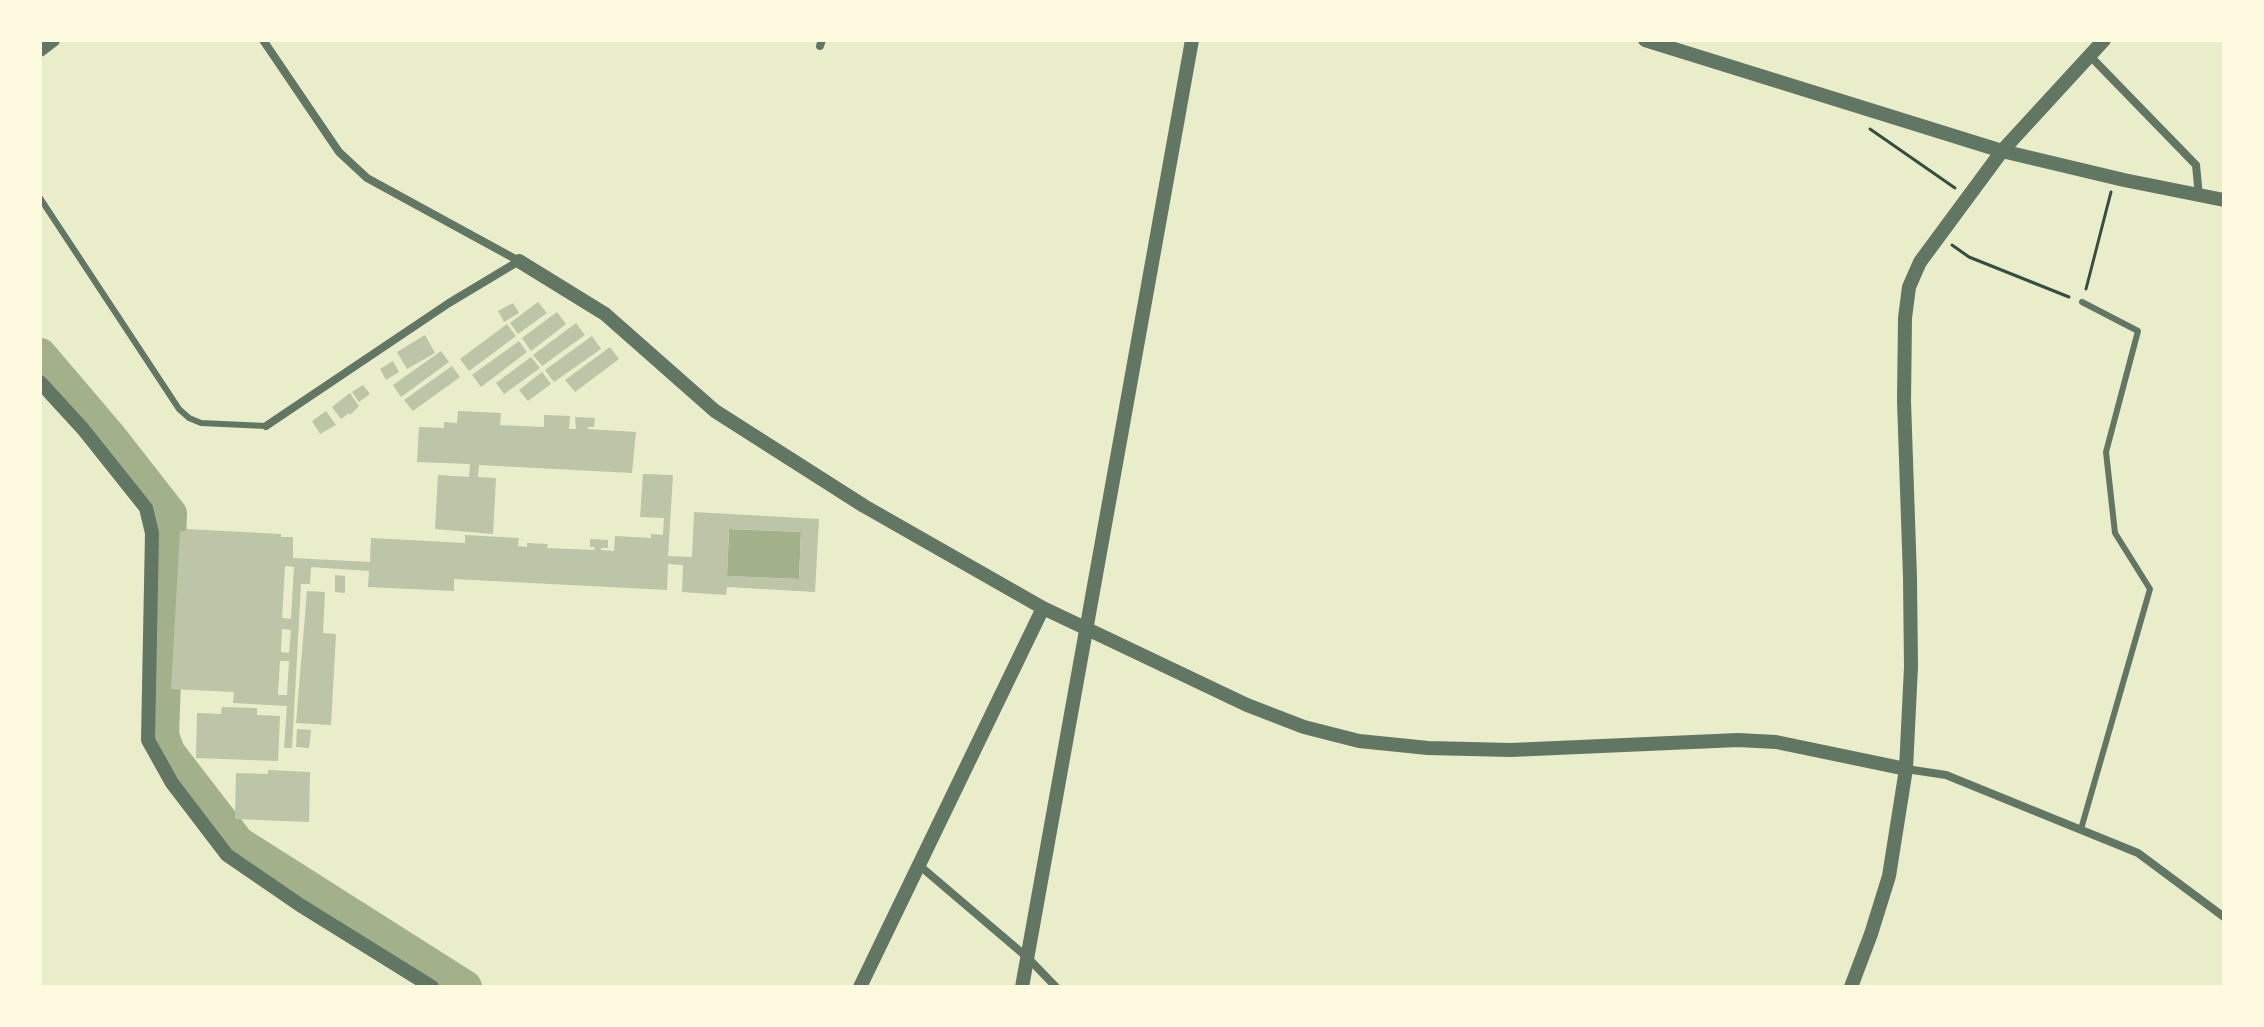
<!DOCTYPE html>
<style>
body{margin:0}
#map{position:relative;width:2264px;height:1027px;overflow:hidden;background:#e9edc9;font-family:Overpass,sans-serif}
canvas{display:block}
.frame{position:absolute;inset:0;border:42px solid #fefae0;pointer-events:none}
</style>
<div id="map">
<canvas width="2264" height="1027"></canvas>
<div class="frame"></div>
</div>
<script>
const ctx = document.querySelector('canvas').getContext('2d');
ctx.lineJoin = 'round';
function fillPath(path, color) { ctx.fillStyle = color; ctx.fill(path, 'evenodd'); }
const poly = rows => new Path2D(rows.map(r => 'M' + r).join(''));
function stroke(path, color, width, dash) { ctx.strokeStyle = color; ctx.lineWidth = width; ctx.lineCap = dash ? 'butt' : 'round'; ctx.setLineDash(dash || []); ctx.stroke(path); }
fillPath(poly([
 [729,529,801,532,799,579,727,576]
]), '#a3b18a');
stroke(poly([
 [40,355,109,436,170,514,162,735,168,752,238,843,465,987]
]), '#a3b18a', 34);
fillPath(poly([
 [538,302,547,313,518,334,510,323],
 [513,303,519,313,504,322,498,311],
 [557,312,566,324,531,351,522,338],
 [576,323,585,335,542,366,533,355],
 [507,324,516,336,469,371,460,359],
 [425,335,435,353,407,369,397,352],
 [592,336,601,349,554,382,545,370],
 [519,341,527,352,481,387,472,375],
 [610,347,619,359,575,392,565,380],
 [441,351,449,362,401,397,393,385],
 [531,357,540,368,504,394,496,383],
 [393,361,399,372,386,380,380,369],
 [452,366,460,377,413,411,404,400],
 [542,372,551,384,528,401,519,390],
 [363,385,370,394,359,402,352,392],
 [350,393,359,406,350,415,349,413,341,419,332,407],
 [326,411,336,425,320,434,312,421],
 [458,411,501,413,500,425,544,427,544,415,570,416,569,429,576,429,575,417,595,418,594,427,588,427,587,429,636,432,632,473,479,465,478,477,496,478,493,534,435,529,438,475,469,477,470,464,417,462,419,427,444,428,444,422,457,423],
 [643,474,673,475,668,556,692,557,694,512,819,519,815,592,727,587,726,595,682,592,683,565,668,564,667,590,454,579,454,591,368,587,369,571,311,567,310,584,301,584,292,748,284,748,287,706,233,703,234,692,171,689,180,531,185,531,186,529,281,534,281,537,293,537,293,558,370,562,371,538,465,543,465,535,519,538,518,546,527,547,527,543,548,544,547,548,594,550,595,547,590,547,590,539,608,540,608,548,601,548,601,550,614,551,615,536,651,538,651,534,663,535,664,518,640,517],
 [729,529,801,532,799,579,727,576],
 [285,566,294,567,291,619,282,618],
 [282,629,291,630,289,653,281,652],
 [280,661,289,661,287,695,278,695],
 [335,575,345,576,345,593,335,592],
 [307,591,325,592,323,633,336,634,331,725,296,723],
 [222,707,257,708,257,715,280,716,278,761,196,758,197,713,221,714],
 [297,729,311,730,309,748,296,747],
 [268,770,310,772,309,822,235,819,236,773,268,774]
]), '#bcc5a7');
stroke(poly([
 [1870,129,1955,188],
 [1952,245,1969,257,2069,297],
 [2086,289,2111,192]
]), '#344e41', 3);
stroke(poly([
 [40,198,179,409,189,418,201,423,266,426],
 [2081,829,2150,589,2115,533,2106,452,2138,331,2082,302]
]), '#617663', 6);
stroke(poly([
 [263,40,339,152,367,178,519,261,449,303,266,426],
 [820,46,822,40],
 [2091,57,2196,165,2199,196],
 [1906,769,1946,775,2138,853,2224,917],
 [920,866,1028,958,1056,987]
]), '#617663', 8);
stroke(poly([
 [1645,40,2002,151,2124,180,2224,200],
 [40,50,53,40],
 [519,261,605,314,715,411,864,506,1043,608,1247,705,1304,727,1359,741,1428,748,1511,750,1738,740,1776,742,1906,769],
 [40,382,83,429,146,508,152,533,148,740,172,783,227,855,300,905,432,987],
 [860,987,1043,608],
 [1022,987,1192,40],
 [1851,987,1871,934,1889,876,1906,769,1911,667,1910,578,1904,401,1905,318,1909,287,1920,262,2002,151,2104,40]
]), '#617663', 14);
</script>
